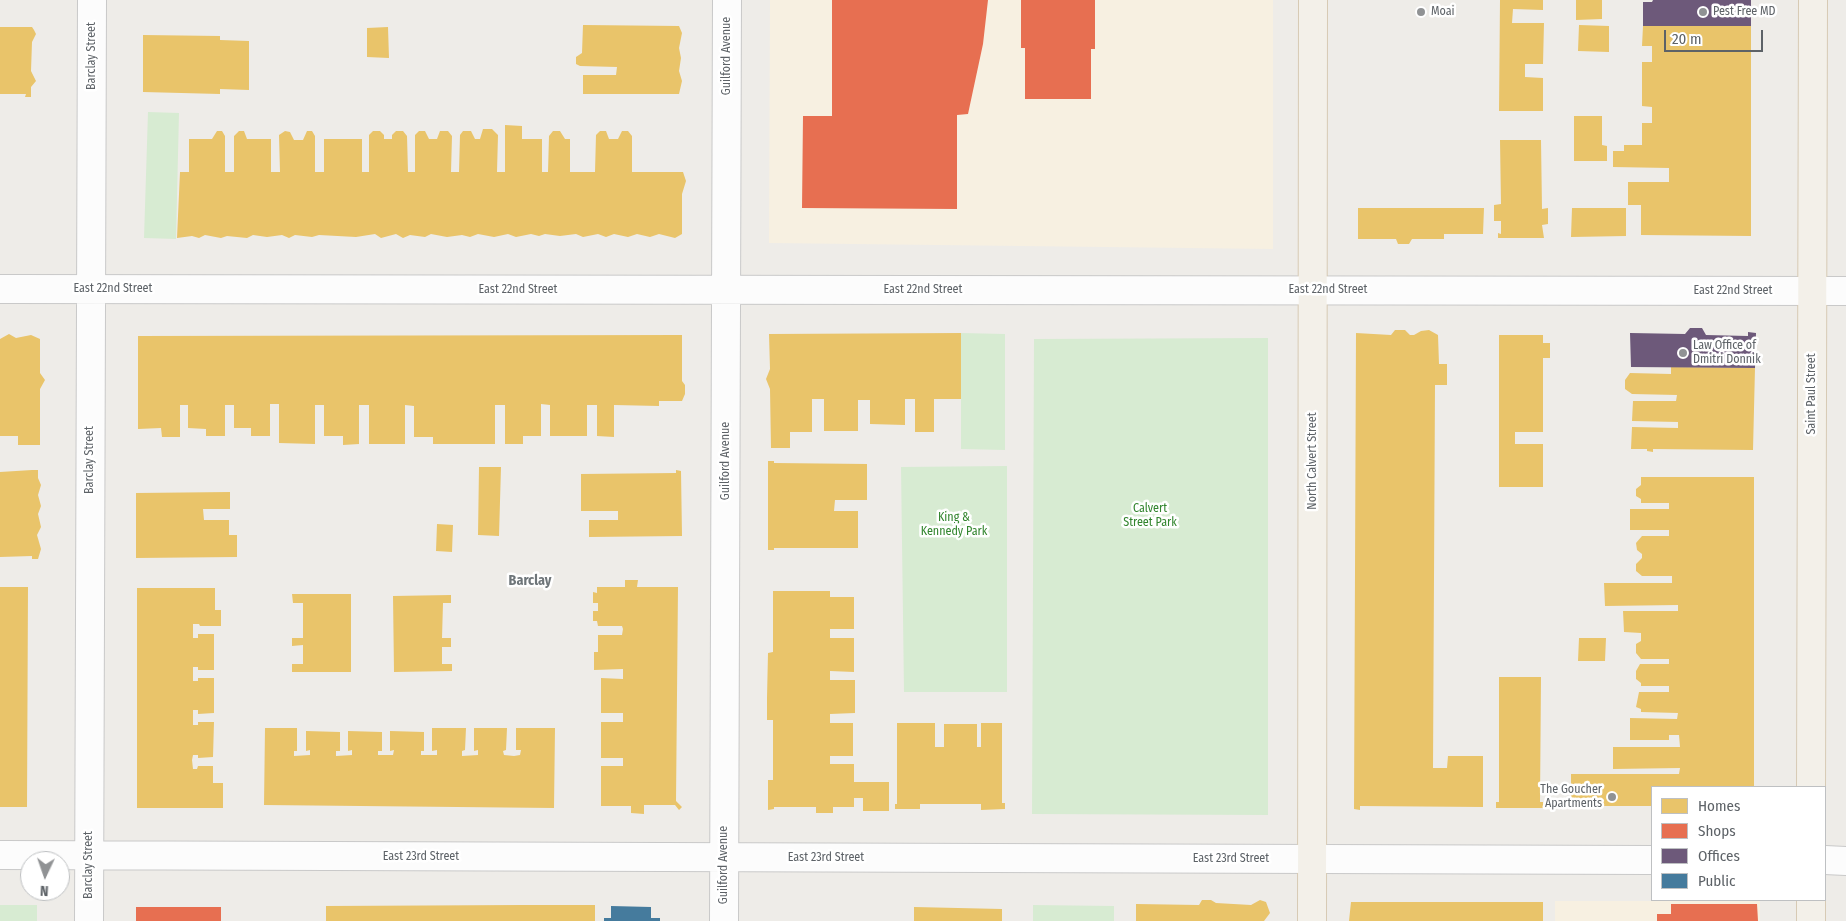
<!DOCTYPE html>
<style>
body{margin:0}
#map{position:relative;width:1846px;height:921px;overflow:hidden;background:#eeece8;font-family:"Fira Sans Condensed",sans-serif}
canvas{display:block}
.legend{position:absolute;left:1651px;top:786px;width:175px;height:115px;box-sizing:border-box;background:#fff;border:1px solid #bec0c2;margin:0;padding:6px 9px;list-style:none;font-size:15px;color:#5d6267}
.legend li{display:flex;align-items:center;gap:10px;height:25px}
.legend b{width:25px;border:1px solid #bec0c2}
.north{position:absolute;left:20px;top:851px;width:50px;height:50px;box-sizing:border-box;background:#fff;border:1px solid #bec0c2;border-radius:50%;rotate:183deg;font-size:14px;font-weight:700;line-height:20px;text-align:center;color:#5d6267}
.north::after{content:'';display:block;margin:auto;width:18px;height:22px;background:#909294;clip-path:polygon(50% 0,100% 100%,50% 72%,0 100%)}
.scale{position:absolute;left:1664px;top:30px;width:99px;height:22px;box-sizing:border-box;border:2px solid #5d6267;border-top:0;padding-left:6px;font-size:15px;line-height:18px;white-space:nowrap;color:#5d6267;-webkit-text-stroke:4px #fff;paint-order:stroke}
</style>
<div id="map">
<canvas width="1846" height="921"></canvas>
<ul class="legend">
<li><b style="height:14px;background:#e9c46a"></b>Homes</li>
<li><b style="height:14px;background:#e76f51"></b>Shops</li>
<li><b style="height:14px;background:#6d597a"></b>Offices</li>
<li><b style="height:14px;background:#457b9d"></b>Public</li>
</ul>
<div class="north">N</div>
<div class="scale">20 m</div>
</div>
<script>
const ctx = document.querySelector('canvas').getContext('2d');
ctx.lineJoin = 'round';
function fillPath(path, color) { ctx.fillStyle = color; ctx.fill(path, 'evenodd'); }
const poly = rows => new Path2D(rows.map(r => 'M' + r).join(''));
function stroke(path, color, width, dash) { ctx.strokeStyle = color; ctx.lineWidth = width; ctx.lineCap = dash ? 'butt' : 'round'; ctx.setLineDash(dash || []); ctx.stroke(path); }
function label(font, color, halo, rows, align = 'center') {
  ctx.font = font + ' "Fira Sans Condensed",sans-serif'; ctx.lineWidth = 5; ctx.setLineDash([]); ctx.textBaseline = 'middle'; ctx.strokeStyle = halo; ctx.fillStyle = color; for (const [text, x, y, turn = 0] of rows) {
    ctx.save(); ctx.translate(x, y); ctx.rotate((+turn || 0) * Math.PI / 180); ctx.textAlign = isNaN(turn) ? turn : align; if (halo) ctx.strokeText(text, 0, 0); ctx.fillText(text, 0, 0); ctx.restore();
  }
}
fillPath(poly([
 [770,0,1273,0,1273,249,769,243],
 [1555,901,1760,901,1760,921,1555,921]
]), '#f7f0e1');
fillPath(poly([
 [148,112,179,113,176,239,144,238],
 [961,333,1005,334,1005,450,961,449],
 [1268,338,1268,815,1032,814,1034,339],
 [1007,466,1007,692,904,692,901,467],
 [0,905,37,905,37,921,0,921],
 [1033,905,1114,906,1114,921,1033,921]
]), '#d7ebd2');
fillPath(poly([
 [1500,0,1543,0,1543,10,1513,9,1512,23,1544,23,1543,64,1525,64,1525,77,1543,78,1543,111,1499,111],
 [1576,0,1602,0,1602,19,1576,20],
 [583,25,679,26,682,33,679,48,681,58,679,71,682,81,679,94,583,94,583,75,616,75,617,67,580,66,576,64,576,57,582,53],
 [1579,25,1609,26,1609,52,1578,51],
 [1643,26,1751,26,1751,236,1641,235,1641,205,1628,205,1628,182,1669,182,1669,168,1613,167,1613,151,1624,151,1624,145,1642,145,1642,123,1652,123,1652,107,1642,106,1642,62,1652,62,1652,46,1642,46],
 [0,27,32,27,34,30,36,34,32,42,31,71,36,81,31,87,31,97,25,97,26,94,0,94],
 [388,27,389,58,367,57,367,28],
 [143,35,220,36,220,40,249,41,249,90,220,89,220,94,143,92],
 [1574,116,1602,116,1602,145,1607,146,1607,161,1574,161],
 [505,125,522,126,522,139,542,139,542,172,548,172,549,136,553,131,560,131,565,139,570,139,570,172,595,172,596,135,600,131,606,131,609,139,618,139,622,131,628,131,632,136,632,172,683,172,686,181,682,194,682,234,675,238,659,234,650,237,637,234,628,237,614,234,606,237,598,234,583,237,576,234,560,236,545,234,539,236,531,234,516,237,508,234,494,237,478,234,470,237,462,235,447,237,431,234,425,237,410,235,403,238,396,234,381,238,375,234,356,237,319,235,312,237,295,235,289,238,282,235,267,237,253,235,247,238,227,236,221,238,205,235,199,238,192,236,177,238,180,172,189,172,189,139,212,139,217,131,222,131,225,136,225,172,234,172,234,136,239,131,244,131,247,139,271,139,271,172,280,172,279,135,285,131,290,132,294,140,303,140,307,131,312,131,315,136,315,172,324,172,324,139,362,139,362,172,369,172,369,135,373,131,380,131,384,135,384,139,392,139,392,135,396,131,403,131,407,136,408,172,415,172,415,135,419,131,425,131,429,139,437,139,440,131,448,131,452,136,451,172,459,172,460,135,463,131,471,131,475,139,480,139,483,129,492,129,498,135,497,172,505,172],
 [1500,140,1541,140,1542,209,1548,208,1548,224,1542,225,1544,238,1498,238,1498,233,1501,234,1501,221,1494,221,1494,205,1501,204],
 [1358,208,1484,208,1483,234,1444,234,1444,239,1412,239,1409,244,1398,244,1396,239,1358,239],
 [1572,208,1626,208,1626,236,1571,237],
 [1395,330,1405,330,1410,335,1414,335,1421,331,1429,330,1438,335,1439,364,1447,364,1447,385,1435,385,1433,768,1447,768,1448,756,1483,756,1483,807,1360,806,1360,810,1354,809,1356,333,1391,335],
 [961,333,961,399,934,399,934,432,915,432,915,399,905,399,905,425,870,424,870,400,858,400,858,431,824,431,824,399,812,399,812,432,790,432,790,448,771,448,770,389,766,379,770,369,769,334],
 [9,334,16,338,31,335,40,339,40,373,45,380,40,389,40,445,18,445,18,436,0,436,0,339],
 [682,335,682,381,685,385,685,394,682,401,659,401,659,406,614,405,614,437,597,436,597,405,587,405,587,436,550,436,550,405,541,404,541,436,523,436,523,444,505,444,505,405,495,405,495,444,433,444,433,437,414,437,414,406,405,405,405,444,369,444,369,405,359,405,359,444,343,445,343,436,324,436,324,405,315,405,315,444,279,443,279,404,270,404,270,436,251,436,251,428,234,428,234,405,225,405,225,436,206,436,206,429,188,428,188,405,180,405,180,437,162,437,161,428,138,429,138,336],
 [1499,335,1543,335,1543,343,1550,343,1550,358,1543,358,1543,432,1515,432,1515,444,1543,444,1543,487,1499,487],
 [1671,367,1755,368,1753,450,1653,449,1653,452,1647,451,1647,449,1631,449,1632,427,1678,428,1678,422,1632,421,1633,401,1676,401,1677,395,1632,394,1625,389,1625,380,1630,373,1671,374],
 [768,461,774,461,774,463,867,464,867,500,835,500,834,511,858,511,858,548,774,548,774,550,768,550],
 [479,467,501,467,499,536,478,535],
 [32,470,38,470,38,478,41,485,38,495,41,506,38,514,41,527,37,535,41,549,38,559,32,559,32,556,0,557,0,472],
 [676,470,681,471,682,536,589,537,589,520,618,520,618,511,581,511,581,474,676,473],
 [1641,477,1754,477,1754,787,1652,787,1652,806,1571,806,1571,774,1679,774,1680,768,1613,769,1613,747,1680,747,1679,735,1669,735,1669,740,1630,740,1630,718,1677,719,1678,713,1641,712,1641,709,1636,707,1639,692,1669,692,1669,686,1641,686,1641,683,1636,679,1636,671,1640,664,1669,664,1669,659,1641,659,1636,653,1636,644,1641,641,1641,633,1624,632,1623,611,1678,611,1678,605,1605,606,1604,583,1672,583,1672,576,1642,576,1636,571,1636,564,1642,558,1642,554,1637,550,1636,543,1642,536,1669,536,1669,530,1630,530,1630,509,1669,509,1669,503,1641,503,1641,499,1636,496,1636,489,1641,485],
 [230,492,230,509,203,509,204,520,229,520,229,535,237,535,237,557,136,558,136,493],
 [437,524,453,525,452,552,436,551],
 [625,580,638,580,637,587,678,587,676,801,682,807,679,810,675,805,644,805,644,814,631,813,631,806,601,806,601,766,623,766,623,758,601,758,601,722,623,722,623,713,601,713,601,678,623,679,623,669,594,670,594,652,598,652,598,635,622,635,623,629,622,626,598,626,597,621,593,621,593,611,598,611,598,603,593,603,593,592,597,593,597,587,625,587],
 [0,587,28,587,27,807,0,807],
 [137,588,215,588,215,610,221,610,221,626,200,626,199,624,193,624,193,638,198,638,198,634,214,634,214,670,198,670,198,667,193,667,193,681,198,681,198,678,214,678,214,713,198,714,198,710,193,710,193,725,198,725,198,722,214,722,213,757,198,758,198,755,193,755,192,760,193,769,197,769,198,766,213,766,213,783,223,783,223,808,137,808],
 [773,591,830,591,830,597,854,597,854,629,830,629,830,638,854,638,854,672,830,671,830,680,855,680,855,713,830,714,830,723,853,723,853,756,830,756,830,764,854,764,854,782,889,782,889,811,863,811,863,798,854,798,854,807,833,807,833,813,816,813,816,807,774,807,774,809,768,810,768,780,773,780,773,720,767,720,767,698,768,653,773,652],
 [292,594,351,594,351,672,292,672,292,664,303,664,303,645,292,646,292,638,303,638,303,603,293,603],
 [451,595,451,603,443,603,442,638,451,638,451,647,442,647,442,664,452,664,452,671,394,672,393,596],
 [1579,638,1606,638,1605,661,1578,661],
 [1499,677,1541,677,1540,802,1543,802,1543,808,1496,808,1496,802,1499,802],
 [897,723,935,723,935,747,944,747,944,724,977,724,977,747,981,747,981,723,1002,723,1002,803,1005,803,1005,809,981,810,981,804,920,804,920,809,895,809,895,804,897,804],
 [265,728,297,728,297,751,294,751,294,756,310,755,310,750,306,751,306,731,340,732,340,751,336,751,336,756,352,755,352,750,348,751,348,731,382,732,382,751,378,751,378,755,393,755,394,750,390,751,390,731,424,732,424,751,421,751,421,755,437,755,437,750,432,751,432,728,466,728,465,750,462,751,462,756,478,755,478,750,474,751,474,728,507,728,506,750,503,751,504,755,514,756,520,755,521,750,516,750,516,728,555,728,554,808,264,805],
 [1202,900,1211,900,1216,903,1251,905,1260,900,1266,902,1270,913,1264,921,1136,921,1136,904,1199,905],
 [1351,902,1543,902,1543,921,1349,921],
 [521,905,595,905,595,921,326,921,326,906],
 [914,907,1002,909,1002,921,914,921]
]), '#e9c46a');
fillPath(poly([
 [832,0,988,0,983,44,968,114,957,115,957,209,802,208,803,116,832,116],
 [1021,0,1095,0,1095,49,1091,49,1091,99,1025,99,1025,48,1021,48],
 [1671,904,1757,904,1758,921,1657,921,1657,914,1671,914],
 [136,907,221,907,221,921,136,921]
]), '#e76f51');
fillPath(poly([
 [1653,0,1751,0,1751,26,1643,26,1643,2,1652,2],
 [1690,328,1702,328,1706,335,1748,336,1748,332,1756,333,1755,368,1631,367,1630,333,1685,334]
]), '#6d597a');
fillPath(poly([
 [611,906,651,907,651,918,660,918,660,921,604,921,604,918,611,918]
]), '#457b9d');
const minor = poly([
 [0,289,1846,291],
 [0,855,1652,860],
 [1825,860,1846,861],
 [89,921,92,0],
 [724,921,727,0]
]);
const major = poly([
 [1811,787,1813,0],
 [1811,900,1811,921],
 [1312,921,1313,0]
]);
stroke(minor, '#c9c9c9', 30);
stroke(major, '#d7cab4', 30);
stroke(minor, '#fcfcfc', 28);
stroke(major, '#f3f0e9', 28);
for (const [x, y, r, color] of [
 [1421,12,5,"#909294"],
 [1703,12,5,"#909294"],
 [1683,353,5,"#909294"],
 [1612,797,5,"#909294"]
]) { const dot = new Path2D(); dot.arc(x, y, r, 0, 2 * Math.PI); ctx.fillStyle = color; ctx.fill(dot); stroke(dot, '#fff', 2); }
label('12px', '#5d6267', '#fff', [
 ["Moai",1431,12],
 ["Pest Free MD",1713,12],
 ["Law Office of",1693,346],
 ["Dmitri Donnik",1693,360],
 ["The Goucher",1602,790,"right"],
 ["Apartments",1602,804,"right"]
], 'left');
label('12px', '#5d6267', '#fff', [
 ["Barclay Street",92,56,-90],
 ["Guilford Avenue",727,56,-90],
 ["East 22nd Street",113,289],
 ["East 22nd Street",518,290],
 ["East 22nd Street",923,290],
 ["East 22nd Street",1328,290],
 ["East 22nd Street",1733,291],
 ["Saint Paul Street",1812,394,-90],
 ["Barclay Street",90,460,-90],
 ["Guilford Avenue",726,461,-90],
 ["North Calvert Street",1313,461,-90],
 ["East 23rd Street",421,857],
 ["East 23rd Street",826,858],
 ["East 23rd Street",1231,859],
 ["Barclay Street",89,865,-90],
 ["Guilford Avenue",724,865,-90]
]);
label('12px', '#32852e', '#fff', [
 ["Calvert",1150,509],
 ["Street Park",1150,523],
 ["King &",954,518],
 ["Kennedy Park",954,532]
]);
label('bold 14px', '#6e7579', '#fff', [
 ["Barclay",530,581]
]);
</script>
